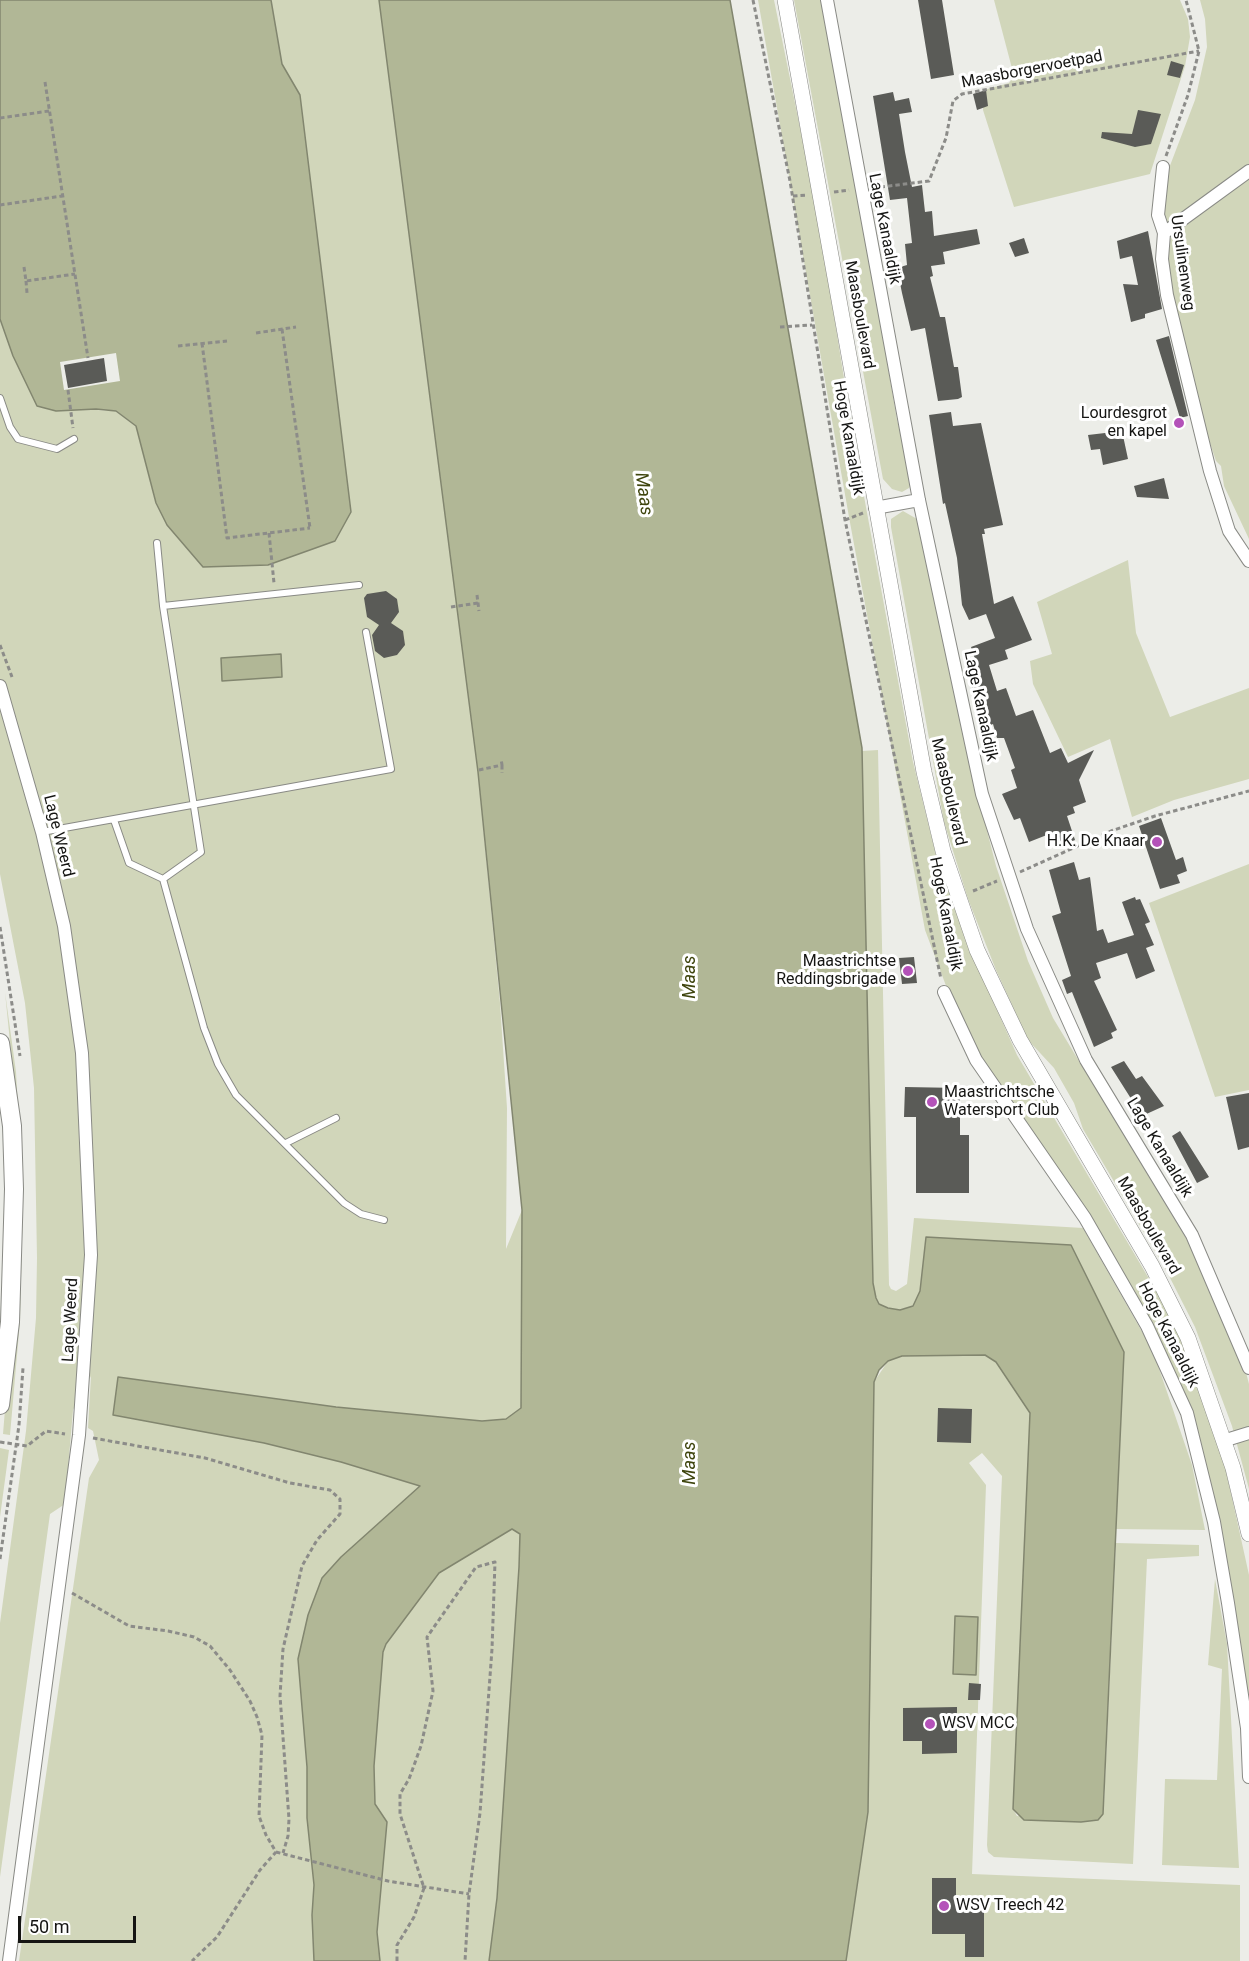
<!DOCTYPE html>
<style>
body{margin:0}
#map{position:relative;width:1249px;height:1961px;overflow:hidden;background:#ecede8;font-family:Roboto,sans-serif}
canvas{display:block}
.scale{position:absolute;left:18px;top:1916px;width:118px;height:27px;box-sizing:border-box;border:3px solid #151513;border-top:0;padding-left:8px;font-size:18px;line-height:21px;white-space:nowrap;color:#151513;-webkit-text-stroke:4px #fff;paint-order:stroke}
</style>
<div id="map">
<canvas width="1249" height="1961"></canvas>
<div class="scale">50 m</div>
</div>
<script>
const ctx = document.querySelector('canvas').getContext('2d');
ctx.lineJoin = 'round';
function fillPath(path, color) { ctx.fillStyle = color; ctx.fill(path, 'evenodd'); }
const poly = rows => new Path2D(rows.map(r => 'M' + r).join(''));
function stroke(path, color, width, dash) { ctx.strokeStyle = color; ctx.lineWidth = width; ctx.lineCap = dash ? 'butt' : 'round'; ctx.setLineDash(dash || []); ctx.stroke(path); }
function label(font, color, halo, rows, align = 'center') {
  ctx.font = font + ' Roboto,sans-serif'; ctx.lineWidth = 6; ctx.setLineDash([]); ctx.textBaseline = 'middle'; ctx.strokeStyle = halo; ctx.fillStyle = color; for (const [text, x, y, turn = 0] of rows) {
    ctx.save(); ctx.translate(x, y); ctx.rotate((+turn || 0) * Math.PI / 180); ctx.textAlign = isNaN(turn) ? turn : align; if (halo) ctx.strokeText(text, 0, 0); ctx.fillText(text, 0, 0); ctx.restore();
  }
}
fillPath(poly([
 [271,0,379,0,478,772,500,1003,507,1108,506,1249,522,1210,521,1408,506,1419,482,1421,336,1407,118,1377,114,1415,264,1443,341,1462,420,1486,341,1557,322,1578,308,1615,298,1659,307,1767,307,1818,314,1885,312,1915,314,1961,19,1961,89,1478,99,1460,93,1431,88,1428,91,1376,73,1410,65,1504,50,1514,0,1877,0,1623,26,1431,36,1318,37,1258,34,1088,25,1003,0,874,0,319,13,356,38,407,116,411,136,426,156,504,167,525,203,567,268,565,351,512,300,95,282,64],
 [758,0,774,0,818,216,856,453,913,762,938,863,974,958,1017,1055,1171,1316,1193,1369,1223,1457,1249,1575,1249,1701,1220,1525,1150,1323,1092,1218,977,1051,954,1007,925,930,849,517],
 [794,0,825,0,897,420,914,476,909,488,902,492,892,489,883,479],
 [994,0,1180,0,1188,19,1190,37,1185,66,1150,174,1014,207,983,110,984,90,1009,83,1014,76],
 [1200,0,1249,0,1249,539,1224,486,1221,466,1216,461,1206,431,1177,327,1161,208,1163,184,1195,100,1207,47,1205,19],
 [903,511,917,519,981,807,996,866,1028,961,1053,1018,1190,1245,1243,1361,1249,1384,1249,1489,1232,1426,1195,1327,1165,1268,1083,1129,1074,1103,1054,1068,1028,1040,996,970,968,899,944,822,891,527,891,519],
 [1128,560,1136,633,1170,717,1249,688,1249,779,1174,800,1132,817,1110,739,1068,757,1033,684,1030,661,1052,654,1037,602],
 [878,750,889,1285,891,1289,896,1291,907,1284,914,1218,1083,1228,1153,1351,1192,1465,1205,1530,1116,1529,1124,1352,926,1237,920,1291,913,1306,900,1310,888,1308,879,1304,876,1298,873,1283,862,751],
 [1249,864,1249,1090,1215,1097,1149,903],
 [5,992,16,1072,23,1198,20,1321,10,1435,3,1434,7,1385,13,1072],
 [985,1355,996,1362,1030,1413,1013,1809,1017,1816,1104,1803,1116,1543,1199,1545,1199,1556,1147,1559,1133,1864,994,1857,988,1852,987,1845,1002,1476,982,1453,969,1463,986,1485,972,1874,1240,1885,1240,1961,846,1961,868,1812,874,1382,888,1361,902,1356],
 [0,1448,9,1450,0,1517],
 [512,1529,520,1534,519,1567,497,1898,489,1961,380,1961,377,1932,387,1822,375,1804,374,1766,383,1652,386,1644,439,1573],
 [1215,1579,1227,1644,1239,1868,1162,1865,1165,1779,1217,1780,1222,1669,1208,1665]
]), '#d1d6ba');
const water = poly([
 [0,0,271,0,282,64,300,95,351,512,335,541,268,565,203,567,167,525,156,503,136,426,116,411,96,409,56,411,37,406,13,356,0,319,0,0],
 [379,0,730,0,862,748,873,1283,876,1298,879,1304,888,1308,900,1310,913,1306,920,1291,926,1237,1071,1245,1124,1352,1103,1814,1098,1820,1081,1822,1024,1820,1013,1809,1030,1413,996,1362,985,1355,902,1356,888,1361,879,1370,874,1382,868,1812,846,1961,489,1961,497,1898,519,1567,520,1534,512,1529,439,1573,386,1644,383,1652,374,1766,375,1804,387,1822,377,1932,380,1961,314,1961,312,1915,314,1885,307,1818,307,1767,298,1659,308,1615,322,1578,341,1557,420,1486,341,1462,264,1443,113,1415,118,1377,336,1407,482,1421,506,1419,521,1408,522,1210,478,772,379,0],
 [281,654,282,677,222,681,221,658,281,654],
 [955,1616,978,1617,976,1675,953,1674,955,1616]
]);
fillPath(water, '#b1b796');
stroke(water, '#82866f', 1.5);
fillPath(poly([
 [116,353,120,381,64,390,60,362]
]), '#ecede8');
fillPath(poly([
 [918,0,942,0,954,75,931,79],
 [1171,61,1184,65,1180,78,1167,75],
 [986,90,988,106,977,110,973,94],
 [893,92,895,101,909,98,912,112,899,114,905,152,912,187,922,185,925,212,932,211,934,236,977,229,980,244,943,252,945,264,931,266,933,276,930,277,940,317,945,317,954,367,958,367,962,397,958,399,938,401,925,328,911,331,902,293,897,268,907,265,905,244,912,243,907,198,890,200,873,96],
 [1138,110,1161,114,1151,144,1135,147,1101,138,1102,132,1132,134],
 [1148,231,1162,309,1145,314,1145,318,1131,322,1123,284,1138,285,1132,256,1120,259,1117,241],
 [1024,238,1029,253,1015,257,1009,243],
 [1169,336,1188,416,1180,418,1156,340],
 [104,358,107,381,68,388,64,365],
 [951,412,953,426,981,423,1003,525,984,529,985,534,982,534,994,604,1013,596,1032,640,1005,650,1008,659,989,665,997,691,1006,688,1016,716,1033,710,1050,753,1061,748,1068,763,1094,750,1079,780,1086,802,1073,807,1075,813,1067,816,1075,840,1062,845,1057,831,1029,842,1020,818,1014,820,1002,794,1017,788,1011,770,1015,768,1004,738,997,738,993,724,982,729,966,663,975,659,971,647,995,638,986,614,969,620,962,605,957,558,945,503,943,504,929,415],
 [1122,431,1128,459,1103,465,1100,449,1091,450,1088,435],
 [1164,478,1169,499,1137,497,1134,486],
 [386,591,397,599,399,612,391,623,403,631,405,645,397,655,384,658,375,651,372,635,379,625,367,617,364,598,367,594],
 [1161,818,1176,860,1183,857,1187,871,1177,875,1180,883,1160,889,1139,826],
 [1074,862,1079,880,1090,877,1097,931,1103,929,1108,943,1134,935,1122,902,1135,897,1136,900,1140,899,1150,922,1145,924,1154,945,1146,948,1155,971,1136,979,1127,953,1096,963,1101,978,1094,981,1117,1030,1111,1033,1113,1038,1094,1047,1072,992,1067,994,1062,980,1071,976,1052,916,1061,913,1049,870],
 [914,957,917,983,902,984,899,958],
 [1124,1061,1136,1079,1142,1076,1164,1106,1142,1116,1111,1067],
 [905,1087,960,1088,960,1135,969,1135,969,1193,916,1193,916,1117,904,1117],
 [1249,1093,1249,1147,1238,1150,1226,1097],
 [1180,1131,1209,1177,1197,1183,1172,1136],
 [938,1408,972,1409,971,1443,937,1442],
 [969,1683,981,1684,980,1700,968,1700],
 [957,1707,957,1753,922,1754,922,1741,903,1741,903,1708],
 [932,1878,956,1878,956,1909,984,1909,984,1957,965,1957,965,1934,932,1934]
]), '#5a5b57');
const service = poly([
 [0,398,10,427,18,439,57,449,74,439],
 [157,543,163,606,201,852,163,879,204,1028,218,1064,236,1095,344,1203,361,1214,384,1220],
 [163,606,359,585],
 [114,820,129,863,163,879],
 [42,832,391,769,366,632],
 [286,1143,336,1118]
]);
const minor = poly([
 [827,0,919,500,982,794,1027,929,1086,1060,1192,1235,1249,1368],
 [1163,167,1158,215,1164,233,1162,259,1167,295,1210,471,1229,531,1249,561],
 [1164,233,1249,171],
 [875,508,919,500],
 [0,686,42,832,64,926,82,1053,91,1255,79,1435,9,1961],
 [944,992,976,1060,1085,1218,1147,1326,1187,1413,1214,1522,1228,1603,1247,1728,1249,1777],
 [1223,1441,1249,1433]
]);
const tertiary = poly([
 [785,0,924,772,943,851,977,950,1020,1040,1152,1266,1188,1338,1233,1468,1249,1534]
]);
const secondary = poly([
 [0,1043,12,1126,14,1189,10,1322,0,1405]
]);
stroke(service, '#898a85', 8);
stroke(minor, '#898a85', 14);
stroke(tertiary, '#898a85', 16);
stroke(secondary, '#898a85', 20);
stroke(poly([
 [753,0,790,181,845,520,941,979],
 [45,82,88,358],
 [0,118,49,111],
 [1166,156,1188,95,1199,51,1186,0],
 [873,188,929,181,946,138,953,101,962,94,1199,51],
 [834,192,849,190],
 [793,196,807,195],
 [0,205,62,196],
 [24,267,26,281,75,274],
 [26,281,27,293],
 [780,327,812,325],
 [282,329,310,528],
 [256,333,296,327],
 [202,343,227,538,310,528],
 [178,346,227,341],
 [68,390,73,428],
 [845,520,863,513],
 [269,533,274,583],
 [477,595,479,611],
 [451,607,478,603],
 [0,645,12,677],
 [502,765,502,773],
 [479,770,502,765,501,759],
 [1020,872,1111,831,1155,816,1249,791],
 [973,891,997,881],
 [0,927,20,1056],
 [93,1438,205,1458,290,1483,330,1490,340,1499,340,1514,317,1540,302,1566,283,1649,280,1696,289,1819,288,1836,283,1853],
 [0,1442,27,1446,46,1431,65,1434],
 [0,1559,19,1425,23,1368],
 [72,1593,129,1626,168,1631,194,1637,210,1646,230,1670,250,1701,257,1717,262,1735,259,1816,266,1835,276,1852,260,1870,217,1937,192,1961],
 [276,1852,388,1881,469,1894],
 [397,1961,397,1945,414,1917,424,1888,400,1814,400,1794,409,1779,421,1746,433,1691,427,1637,476,1567,495,1562,492,1649,480,1813,469,1894,465,1961]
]), '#8c8c89', 3, [4.5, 3]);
stroke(service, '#fff', 6);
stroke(minor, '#fff', 12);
stroke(tertiary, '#fff', 15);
stroke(secondary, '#fff', 18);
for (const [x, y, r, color] of [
 [1179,423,6,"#b452b9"],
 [1157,842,6,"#b452b9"],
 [908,971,6,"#b452b9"],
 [932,1102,6,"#b452b9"],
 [930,1724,6,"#b452b9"],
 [944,1906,6,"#b452b9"]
]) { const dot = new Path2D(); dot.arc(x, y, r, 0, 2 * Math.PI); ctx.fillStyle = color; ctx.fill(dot); stroke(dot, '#fff', 2); }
label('16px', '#151513', '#fff', [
 ["Maasborgervoetpad",1032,70,-11],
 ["Lage Kanaaldijk",884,229,79],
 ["Ursulinenweg",1182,263,82],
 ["Maasboulevard",859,315,80],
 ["Hoge Kanaaldijk",848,438,80],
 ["Lage Kanaaldijk",980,706,78],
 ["Maasboulevard",948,792,77],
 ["Lage Weerd",58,836,76],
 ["Hoge Kanaaldijk",945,914,79],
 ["Lage Kanaaldijk",1159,1148,59],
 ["Maasboulevard",1148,1226,60],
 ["Lage Weerd",71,1320,-87],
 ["Hoge Kanaaldijk",1168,1335,63]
]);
label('16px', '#151513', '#fff', [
 ["Lourdesgrot",1167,414],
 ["en kapel",1167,432],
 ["H.K. De Knaar",1145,842],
 ["Maastrichtse",896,962],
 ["Reddingsbrigade",896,980],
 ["Maastrichtsche",944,1093,"left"],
 ["Watersport Club",944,1111,"left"],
 ["WSV MCC",942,1724,"left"],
 ["WSV Treech 42",956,1906,"left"]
], 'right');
label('italic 18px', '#3f450e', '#fff', [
 ["Maas",643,494,82],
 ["Maas",690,977,-90],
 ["Maas",690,1463,-90]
]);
</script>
